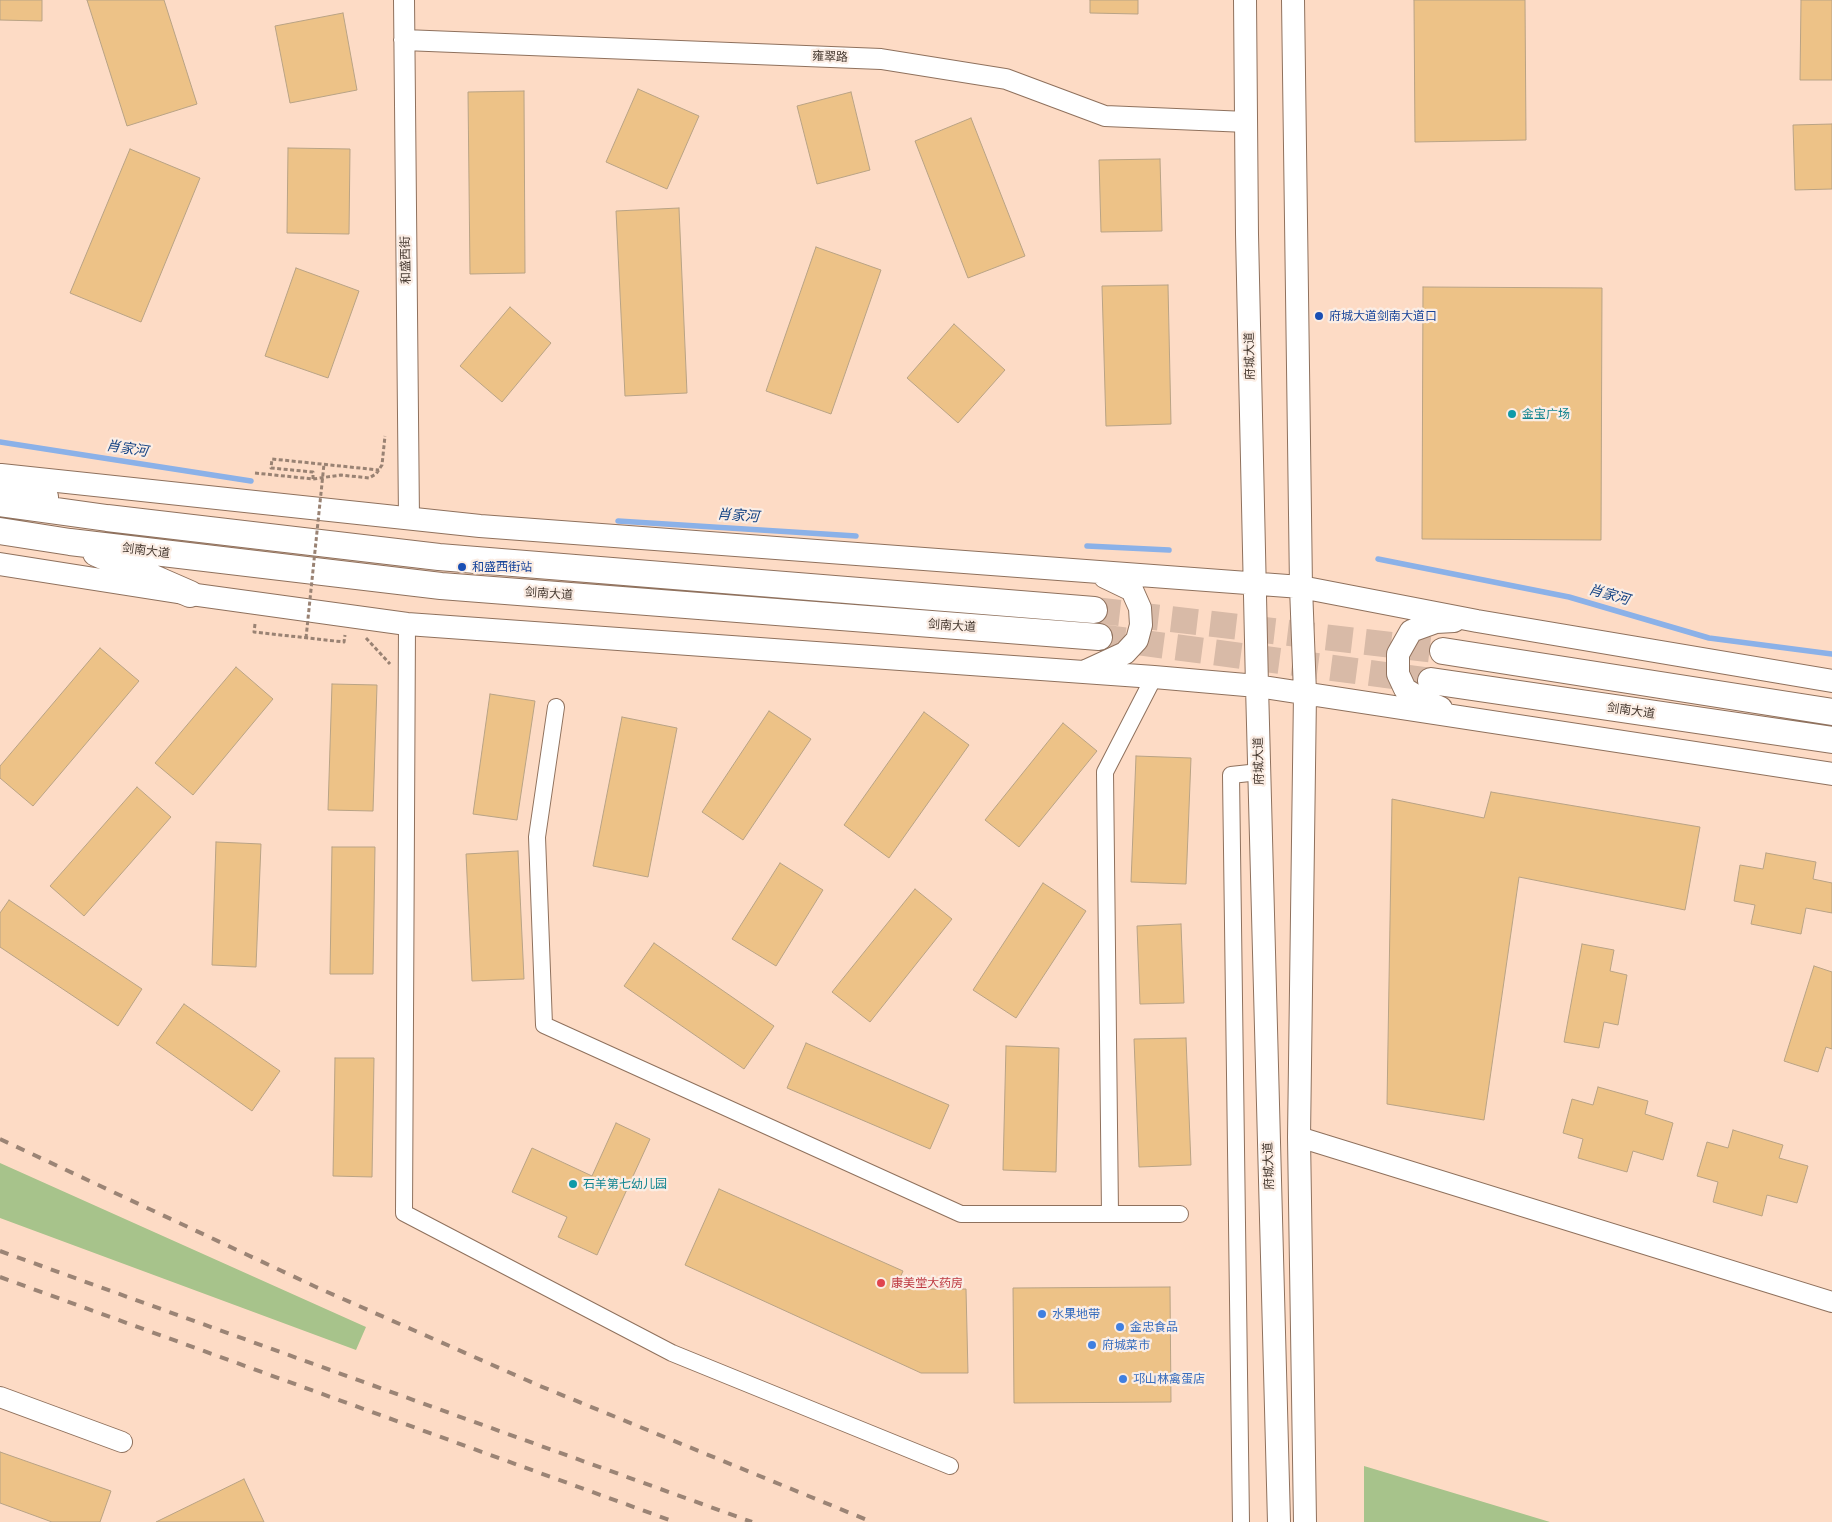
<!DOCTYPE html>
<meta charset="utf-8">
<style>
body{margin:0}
canvas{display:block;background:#fddbc5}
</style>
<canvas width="1832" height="1522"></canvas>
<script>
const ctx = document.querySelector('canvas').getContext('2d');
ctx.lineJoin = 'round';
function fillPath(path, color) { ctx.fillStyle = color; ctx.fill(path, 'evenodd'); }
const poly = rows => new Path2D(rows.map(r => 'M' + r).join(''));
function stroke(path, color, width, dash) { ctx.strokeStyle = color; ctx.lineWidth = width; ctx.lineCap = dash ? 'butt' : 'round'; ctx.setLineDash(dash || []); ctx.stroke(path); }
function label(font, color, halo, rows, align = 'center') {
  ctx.font = font + ' Figtree,"Noto Sans SC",sans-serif'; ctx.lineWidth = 4.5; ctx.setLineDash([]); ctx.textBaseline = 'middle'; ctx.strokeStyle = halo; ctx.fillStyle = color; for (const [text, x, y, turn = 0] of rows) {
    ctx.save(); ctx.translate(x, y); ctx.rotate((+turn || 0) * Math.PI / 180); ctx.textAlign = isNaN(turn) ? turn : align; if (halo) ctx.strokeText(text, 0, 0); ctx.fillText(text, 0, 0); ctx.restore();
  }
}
fillPath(poly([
 [0,1163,366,1327,356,1350,0,1218],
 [1364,1466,1550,1522,1364,1522]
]), '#a7c38b');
stroke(poly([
 [0,442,251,481],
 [618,521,856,536],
 [1087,546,1169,550],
 [1378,559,1569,597,1709,638,1832,654]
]), '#8bb1e8', 5.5);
const building = poly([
 [0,0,42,0,42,21,0,20,0,0],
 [87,0,164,0,197,104,127,126,87,0],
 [1090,0,1138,0,1138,14,1090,13,1090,0],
 [1414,0,1525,0,1526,140,1415,142,1414,0],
 [1801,0,1832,0,1832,80,1800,80,1801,0],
 [343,13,357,90,290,103,275,26,343,13],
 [638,89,699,116,667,189,606,162,638,89],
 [524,91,525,273,470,274,468,92,524,91],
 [851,92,870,170,817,184,797,106,851,92],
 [971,118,1025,256,968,278,915,141,971,118],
 [1832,124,1832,189,1795,190,1793,125,1832,124],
 [288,148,350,149,349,234,287,233,288,148],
 [130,149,200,178,141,322,70,293,130,149],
 [1160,159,1162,231,1101,232,1099,160,1160,159],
 [679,208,687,393,625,396,616,211,679,208],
 [816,247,881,270,831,414,766,391,816,247],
 [296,268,359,291,328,378,265,356,296,268],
 [1168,285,1171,424,1106,426,1102,286,1168,285],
 [1423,287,1602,288,1601,540,1422,539,1423,287],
 [510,307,551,343,502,402,460,366,510,307],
 [954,324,1005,370,958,423,907,378,954,324],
 [100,648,139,681,33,806,0,778,0,766,100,648],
 [236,667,273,699,193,795,155,763,236,667],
 [332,684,377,685,373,811,328,810,332,684],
 [490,694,535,701,517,820,473,814,490,694],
 [769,711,811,739,743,840,702,812,769,711],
 [924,712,969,745,889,858,844,825,924,712],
 [622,717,677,728,648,877,593,866,622,717],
 [1063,723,1097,751,1019,847,985,820,1063,723],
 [1136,756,1191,758,1186,884,1131,882,1136,756],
 [137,787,171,817,84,916,50,886,137,787],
 [1491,792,1700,827,1685,910,1519,877,1484,1120,1387,1104,1392,799,1484,818,1491,792],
 [216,842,261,844,256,967,212,965,216,842],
 [332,847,375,847,373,974,330,974,332,847],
 [518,851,524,979,472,981,466,854,518,851],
 [1766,853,1816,862,1813,879,1832,883,1832,913,1806,908,1801,934,1751,924,1755,905,1734,901,1740,865,1763,869,1766,853],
 [780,863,823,890,776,966,732,939,780,863],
 [1043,883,1086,911,1016,1018,973,990,1043,883],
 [915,889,952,919,870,1022,832,992,915,889],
 [9,900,142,989,118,1026,0,947,0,913,9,900],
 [1181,924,1184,1003,1140,1004,1137,926,1181,924],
 [654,943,774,1026,744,1069,624,986,654,943],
 [1582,944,1614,950,1610,971,1627,975,1618,1025,1604,1022,1599,1048,1564,1042,1582,944],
 [1814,966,1832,972,1832,1049,1826,1047,1818,1072,1784,1061,1814,966],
 [184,1004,280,1071,252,1111,156,1043,184,1004],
 [1186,1038,1191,1165,1139,1167,1134,1039,1186,1038],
 [806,1043,949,1105,930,1149,787,1088,806,1043],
 [1006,1046,1059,1048,1056,1172,1003,1170,1006,1046],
 [335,1058,374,1058,372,1177,333,1176,335,1058],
 [1598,1087,1648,1101,1645,1114,1673,1123,1663,1160,1633,1151,1627,1172,1578,1158,1583,1139,1563,1133,1572,1099,1593,1105,1598,1087],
 [616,1123,650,1139,597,1255,558,1237,567,1217,512,1192,532,1148,592,1176,616,1123],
 [1733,1130,1783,1145,1779,1158,1808,1166,1797,1203,1767,1195,1762,1216,1713,1202,1718,1182,1697,1176,1707,1142,1728,1148,1733,1130],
 [719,1189,903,1271,895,1289,966,1289,968,1373,921,1373,685,1265,719,1189],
 [1170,1287,1171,1402,1014,1403,1013,1288,1170,1287],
 [0,1452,111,1491,100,1522,52,1522,0,1503,0,1452],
 [244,1479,264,1522,156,1522,244,1479]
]);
fillPath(building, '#edc287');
stroke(building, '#b9a385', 1);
stroke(poly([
 [1094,610,1443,651],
 [1099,637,1431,681]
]), '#d8baa7', 26, [26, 13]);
const minor = poly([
 [407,624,404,1213,672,1353,950,1466],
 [556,707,537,837,544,1025,961,1214,1180,1214],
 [1110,1214,1105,772,1154,677],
 [1241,1522,1231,775,1259,772]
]);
const tertiary = poly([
 [404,0,409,519],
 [404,40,881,59,1006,79,1105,116,1247,122],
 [1299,1137,1832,1302],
 [0,1397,122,1442]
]);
const secondary = poly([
 [1245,0,1247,234,1257,686,1279,1522],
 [1293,0,1301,587,1305,693,1299,1137,1305,1522],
 [1,475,480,526,1301,587,1477,621,1832,681],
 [0,564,190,594,407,624,1154,677,1257,686,1832,774],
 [1086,671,1125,653,1137,640,1141,625,1140,608,1132,590,1105,577],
 [1441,708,1421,699,1405,689,1398,674,1398,654,1411,631,1436,622,1454,621]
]);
const trunk = poly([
 [0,482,45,497],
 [0,503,107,518,439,557,1094,610],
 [0,531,70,542,441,586,1099,637],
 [96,553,190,594],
 [1443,651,1832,712],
 [1431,681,1832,740]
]);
stroke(minor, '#8f715d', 18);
stroke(tertiary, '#8f715d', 22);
stroke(secondary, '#8f715d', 24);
stroke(trunk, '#8f715d', 28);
stroke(poly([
 [255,473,313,479,341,475,369,478,376,474,382,465,385,436],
 [313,479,313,472,271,468,272,459,379,470],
 [255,624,254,632,344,642,345,635],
 [366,638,390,664]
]), '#998273', 3, [4, 2.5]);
stroke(minor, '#fff', 16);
stroke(tertiary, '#fff', 20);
stroke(secondary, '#fff', 22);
stroke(trunk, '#fff', 26);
stroke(poly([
 [0,1139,316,1287,540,1386,872,1522],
 [0,1251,752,1522],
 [0,1277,675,1522]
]), '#9b8475', 4, [9, 9]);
stroke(poly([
 [306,638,324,464]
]), '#998273', 3, [4, 2.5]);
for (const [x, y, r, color] of [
 [1319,316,5,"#1a4fb4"],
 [1512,414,5,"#0f9aa8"],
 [462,567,5,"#1a4fb4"],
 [573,1184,5,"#0f9aa8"],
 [881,1283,5,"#e0444e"],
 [1042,1314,5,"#3f7fe0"],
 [1120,1327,5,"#3f7fe0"],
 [1092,1345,5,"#3f7fe0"],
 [1123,1379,5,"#3f7fe0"]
]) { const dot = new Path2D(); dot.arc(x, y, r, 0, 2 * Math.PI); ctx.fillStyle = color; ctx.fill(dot); stroke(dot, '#fbede4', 2); }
label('12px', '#44372e', '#fbede4', [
 ["雍翠路",830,57,2],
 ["和盛西街",406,260,-91],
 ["府城大道",1250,356,-91],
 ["剑南大道",146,551,7],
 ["剑南大道",549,594,4],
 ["剑南大道",952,626,4],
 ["剑南大道",1631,711,8],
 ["府城大道",1259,761,-91],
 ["府城大道",1269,1166,-92]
]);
label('12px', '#164399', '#fbede4', [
 ["府城大道剑南大道口",1329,316],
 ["和盛西街站",472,567]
], 'left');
label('12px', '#0d838f', '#fbede4', [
 ["金宝广场",1522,414],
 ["石羊第七幼儿园",583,1184]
], 'left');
label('12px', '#be3a42', '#fbede4', [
 ["康美堂大药房",891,1283]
], 'left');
label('12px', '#366cbe', '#fbede4', [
 ["水果地带",1052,1314],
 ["金忠食品",1130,1327],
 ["府城菜市",1102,1345],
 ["邛山林禽蛋店",1133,1379]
], 'left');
label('italic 14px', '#144384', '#fbede4', [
 ["肖家河",127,449,9],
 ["肖家河",738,516,4],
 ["肖家河",1609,595,16]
]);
</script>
